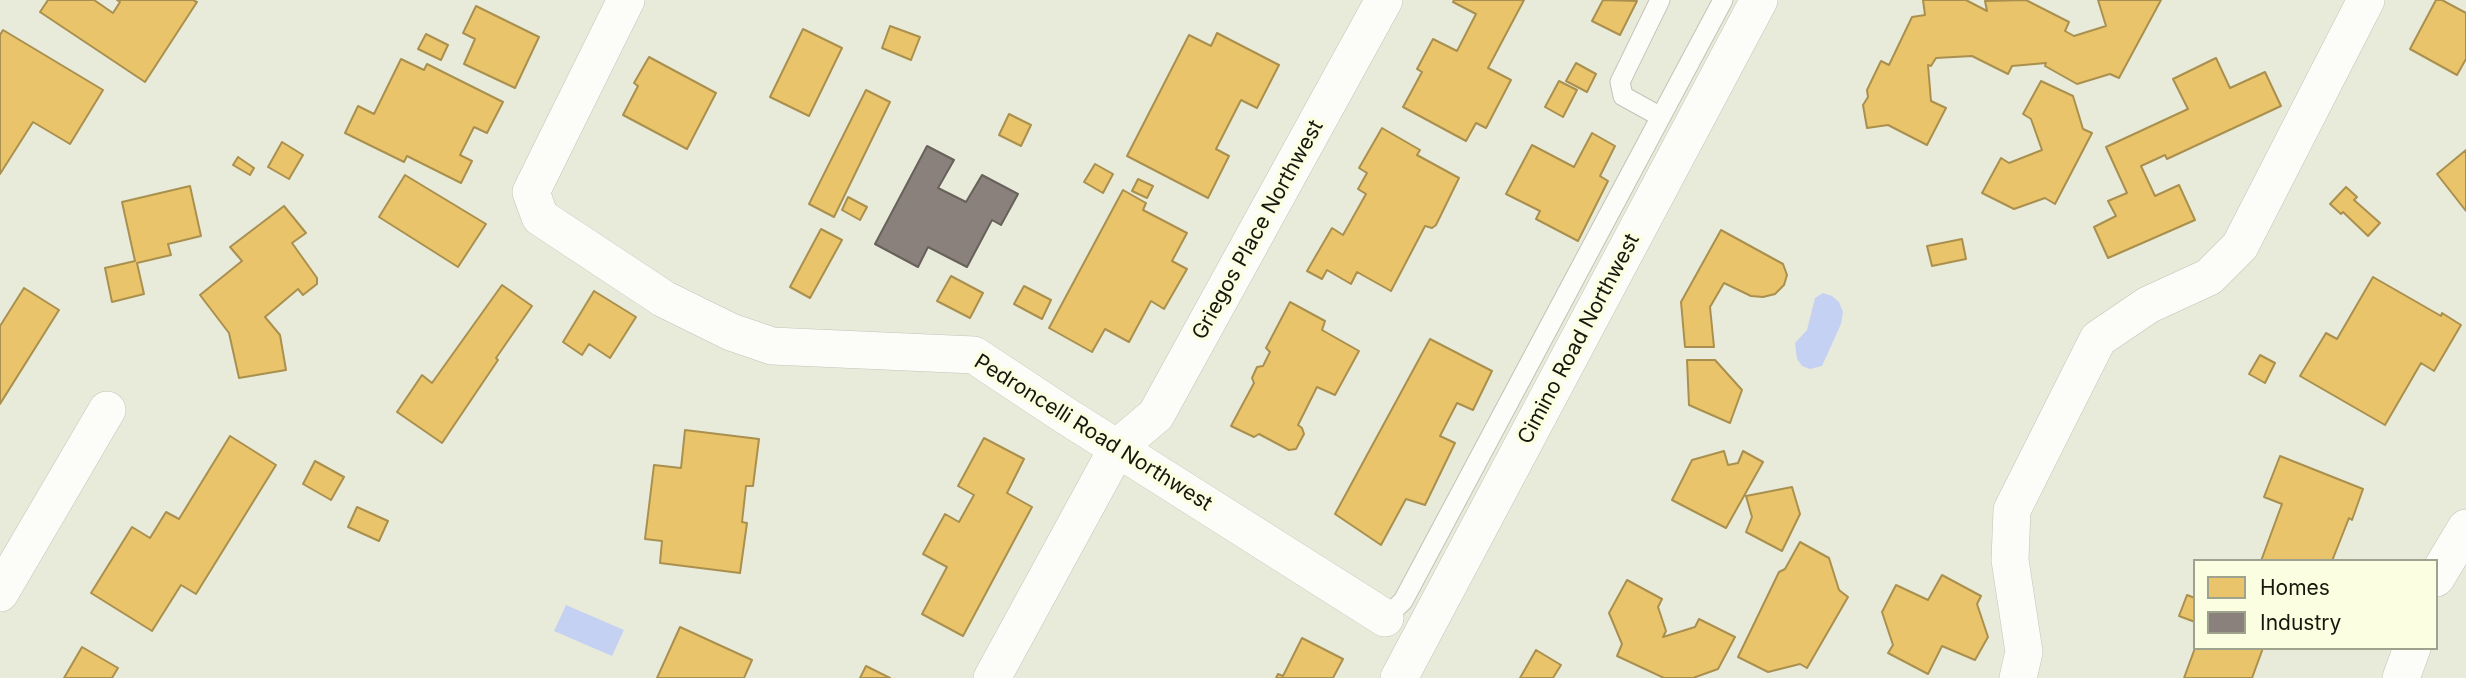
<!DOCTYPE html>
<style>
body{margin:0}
#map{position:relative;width:2466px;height:678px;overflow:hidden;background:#e9ebda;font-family:Inter,sans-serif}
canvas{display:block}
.legend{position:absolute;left:2193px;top:559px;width:245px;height:91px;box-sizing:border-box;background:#fbfee1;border:2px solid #9fa28c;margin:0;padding:9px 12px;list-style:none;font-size:21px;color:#16170d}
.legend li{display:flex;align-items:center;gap:14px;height:35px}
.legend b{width:35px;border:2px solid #9fa28c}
</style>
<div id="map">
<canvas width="2466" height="678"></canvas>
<ul class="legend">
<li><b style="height:19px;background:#e9c46a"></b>Homes</li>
<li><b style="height:19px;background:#8a817c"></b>Industry</li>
</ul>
</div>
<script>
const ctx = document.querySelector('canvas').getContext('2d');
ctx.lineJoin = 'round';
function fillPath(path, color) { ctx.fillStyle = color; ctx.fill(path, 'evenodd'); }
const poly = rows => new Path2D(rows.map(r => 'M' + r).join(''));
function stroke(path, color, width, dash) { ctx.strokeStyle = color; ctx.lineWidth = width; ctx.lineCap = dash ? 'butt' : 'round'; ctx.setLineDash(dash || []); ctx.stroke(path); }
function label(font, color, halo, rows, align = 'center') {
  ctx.font = font + ' Inter,sans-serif'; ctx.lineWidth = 7; ctx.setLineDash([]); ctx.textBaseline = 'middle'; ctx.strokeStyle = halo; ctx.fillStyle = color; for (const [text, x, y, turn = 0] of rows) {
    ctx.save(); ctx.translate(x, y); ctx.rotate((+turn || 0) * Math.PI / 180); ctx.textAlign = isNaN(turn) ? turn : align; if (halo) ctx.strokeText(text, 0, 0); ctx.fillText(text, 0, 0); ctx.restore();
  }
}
fillPath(poly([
 [1823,293,1832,296,1839,302,1843,312,1841,324,1822,366,1810,369,1802,366,1797,359,1795,343,1807,330,1815,298],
 [566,605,624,630,612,656,554,631]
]), '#c4d1f2');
const homes = poly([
 [48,0,94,0,113,13,120,2,117,0,193,0,197,2,145,82,40,12,48,0],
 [1454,0,1524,0,1488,68,1511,80,1486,128,1476,123,1466,141,1403,107,1422,72,1417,69,1433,39,1457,51,1476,14,1453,2,1454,0],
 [1603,0,1637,1,1620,35,1592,21,1603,0],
 [1923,0,1966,0,1987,11,1985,1,2026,0,2069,22,2065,31,2074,36,2106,26,2098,0,2161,0,2119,78,2110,74,2077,84,2045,66,2046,63,2012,66,2008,74,1972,56,1936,58,1931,66,1928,65,1931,101,1946,108,1927,145,1888,125,1867,128,1863,105,1868,97,1867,90,1881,61,1889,65,1912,17,1925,15,1923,0],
 [2436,0,2442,0,2466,13,2466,59,2457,75,2410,49,2436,0],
 [476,6,539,37,515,88,464,64,475,39,463,33,476,6],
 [890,26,920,37,911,60,882,48,890,26],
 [803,29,842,48,809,116,770,97,803,29],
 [3,30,103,90,70,144,33,122,0,174,0,35,3,30],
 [1217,33,1279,65,1257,108,1241,100,1216,149,1229,156,1208,198,1127,156,1189,35,1211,46,1217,33],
 [426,34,448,45,441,60,418,49,426,34],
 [649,57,716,93,687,149,623,115,638,86,634,83,649,57],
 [2216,58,2230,88,2265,72,2281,106,2167,159,2165,155,2141,166,2155,196,2179,185,2195,220,2108,258,2094,227,2116,216,2108,201,2127,193,2106,147,2188,109,2173,79,2216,58],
 [401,59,424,70,427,64,503,102,487,133,474,127,460,155,472,161,461,183,407,156,404,162,345,133,358,106,374,114,401,59],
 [1576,63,1596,74,1587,92,1566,81,1576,63],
 [1559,81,1577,90,1563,117,1545,107,1559,81],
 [2041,81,2073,96,2083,129,2092,133,2055,204,2045,198,2014,209,1982,193,2001,158,2009,163,2042,150,2031,119,2023,114,2041,81],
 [866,90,890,102,834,217,809,204,866,90],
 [1009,114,1031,125,1021,146,999,135,1009,114],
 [1382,128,1420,150,1417,155,1459,178,1436,225,1432,228,1425,226,1391,291,1357,272,1351,284,1327,270,1322,279,1307,271,1332,228,1343,235,1366,194,1358,189,1367,173,1359,168,1382,128],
 [1592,133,1615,146,1600,176,1608,181,1578,241,1536,219,1540,211,1506,194,1532,145,1574,167,1592,133],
 [282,142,303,155,289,179,268,167,282,142],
 [2466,150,2466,211,2437,174,2466,150],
 [238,157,254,168,250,175,233,165,238,157],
 [1095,164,1113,174,1103,193,1084,182,1095,164],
 [405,175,486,224,458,267,379,217,405,175],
 [1138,179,1153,186,1147,198,1132,191,1138,179],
 [190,186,201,236,168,244,171,255,137,263,144,294,112,302,105,268,135,261,122,202,190,186],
 [2346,187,2357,197,2354,200,2380,223,2368,236,2343,212,2341,214,2330,204,2346,187],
 [1123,190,1146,203,1143,210,1187,233,1172,261,1187,269,1164,309,1151,301,1129,342,1105,329,1092,352,1049,328,1123,190],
 [848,197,867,207,860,220,842,210,848,197],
 [284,206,306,233,292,243,317,278,317,284,303,295,298,289,265,317,280,335,286,370,239,378,229,333,200,295,242,261,230,247,284,206],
 [821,229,842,240,810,298,790,287,821,229],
 [1721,230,1783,264,1787,275,1784,285,1775,294,1763,297,1751,296,1724,283,1710,307,1714,347,1685,347,1681,302,1721,230],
 [1962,239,1966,259,1932,266,1927,246,1962,239],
 [951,276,983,293,970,318,937,301,951,276],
 [2373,277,2441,316,2442,313,2461,325,2434,371,2421,363,2385,425,2300,376,2326,333,2337,339,2373,277],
 [502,285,532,306,496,358,498,360,442,443,397,412,422,375,432,383,502,285],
 [1024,286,1051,300,1042,319,1014,304,1024,286],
 [24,288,59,310,0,404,0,326,24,288],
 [594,291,636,317,610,358,589,344,582,355,563,342,594,291],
 [1290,302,1325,321,1322,330,1359,351,1335,395,1317,387,1298,425,1302,428,1304,434,1296,449,1289,450,1259,434,1254,437,1231,426,1254,383,1252,378,1257,367,1263,366,1270,352,1266,348,1290,302],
 [1430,339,1492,371,1473,410,1457,403,1440,436,1455,443,1425,505,1406,499,1381,545,1335,514,1430,339],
 [2260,355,2275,363,2265,383,2249,374,2260,355],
 [1687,360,1715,360,1742,390,1730,423,1689,405,1687,360],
 [685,430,759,439,753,486,746,486,742,522,747,523,740,573,660,563,662,541,645,539,654,465,681,468,685,430],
 [230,436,276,465,196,594,181,585,152,631,91,593,132,527,150,538,166,512,179,519,230,436],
 [984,438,1024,459,1007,493,1032,507,963,636,922,614,947,567,923,554,945,514,959,522,974,495,958,486,984,438],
 [1724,451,1728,465,1738,463,1743,451,1763,462,1726,528,1672,500,1692,460,1724,451],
 [2280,456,2363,489,2352,520,2349,518,2332,561,2261,561,2282,504,2264,497,2280,456],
 [315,461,344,477,331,500,303,484,315,461],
 [1792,487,1800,514,1782,551,1746,532,1752,517,1746,496,1792,487],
 [357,507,388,521,379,541,348,527,357,507],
 [1800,542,1829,558,1839,590,1848,597,1807,668,1800,664,1768,672,1738,657,1779,572,1785,569,1800,542],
 [1942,575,1981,596,1977,604,1988,637,1975,660,1942,646,1928,674,1888,653,1893,645,1882,612,1896,585,1928,600,1942,575],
 [1627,580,1662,599,1658,607,1666,631,1663,637,1695,627,1699,619,1735,637,1718,669,1693,678,1664,678,1617,656,1622,644,1609,613,1627,580],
 [2187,595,2195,598,2195,622,2179,616,2187,595],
 [680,627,752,660,744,678,657,678,680,627],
 [1302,638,1343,659,1333,678,1276,678,1278,674,1283,676,1302,638],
 [82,647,118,668,112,678,64,678,82,647],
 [2195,648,2263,648,2252,678,2184,678,2195,648],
 [1536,650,1561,665,1553,678,1520,678,1536,650],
 [866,666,890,678,860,678,866,666]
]);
fillPath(homes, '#e9c46a');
stroke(homes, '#aa904e', 2);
const industry = poly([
 [927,146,954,160,938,188,966,202,982,175,1018,194,1001,225,992,220,967,267,928,247,918,267,875,244,927,146]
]);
fillPath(industry, '#8a817c');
stroke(industry, '#67615b', 2);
const lane = poly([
 [1660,0,1620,82,1623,96,1661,117],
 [1385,618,1403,601,1723,0]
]);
const street = poly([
 [626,0,531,192,540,217,664,299,731,332,772,346,974,355,1063,414,1385,618],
 [2436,578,2466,528],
 [0,593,107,410],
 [992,678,1118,447,1156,415,1384,0],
 [1399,678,1759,0],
 [2018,678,2024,652,2010,560,2012,510,2098,339,2148,305,2209,277,2240,246,2366,0],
 [2401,678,2412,648]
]);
stroke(lane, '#c1c3b6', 21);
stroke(street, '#c1c3b6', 38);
stroke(lane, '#fcfcf9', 19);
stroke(street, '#fcfcf9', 37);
label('21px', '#16170d', '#fbfee1', [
 ["Griegos Place Northwest",1258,230,-61],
 ["Cimino Road Northwest",1579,339,-62],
 ["Pedroncelli Road Northwest",1093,433,32]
]);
</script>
